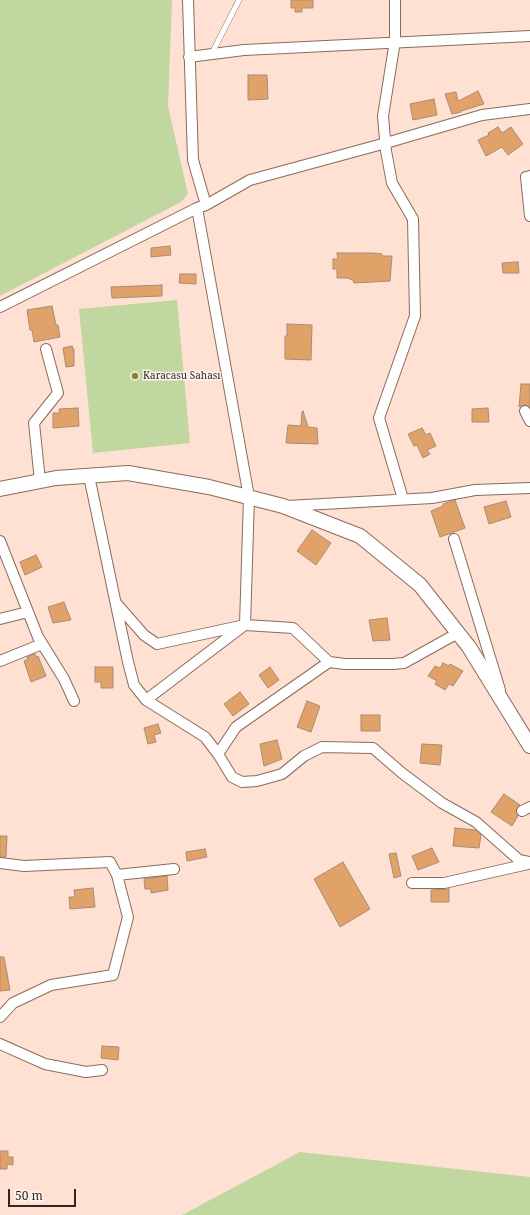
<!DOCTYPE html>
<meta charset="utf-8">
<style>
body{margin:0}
#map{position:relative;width:530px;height:1215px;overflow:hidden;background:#fee1d3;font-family:"Noto Serif",serif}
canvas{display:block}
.scale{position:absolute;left:8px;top:1189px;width:68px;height:18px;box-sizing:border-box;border:2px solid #342720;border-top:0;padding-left:5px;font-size:12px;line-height:14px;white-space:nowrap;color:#342720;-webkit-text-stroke:3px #fbf4f0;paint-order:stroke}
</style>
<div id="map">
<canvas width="530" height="1215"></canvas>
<div class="scale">50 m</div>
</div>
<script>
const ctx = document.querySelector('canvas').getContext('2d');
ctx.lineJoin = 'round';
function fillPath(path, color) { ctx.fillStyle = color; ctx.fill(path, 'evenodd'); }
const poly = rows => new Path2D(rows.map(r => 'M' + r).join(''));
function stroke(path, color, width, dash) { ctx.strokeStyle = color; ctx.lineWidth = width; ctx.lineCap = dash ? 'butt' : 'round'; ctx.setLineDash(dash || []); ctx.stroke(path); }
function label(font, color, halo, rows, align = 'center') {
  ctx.font = font + ' "Noto Serif",serif'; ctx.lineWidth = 3; ctx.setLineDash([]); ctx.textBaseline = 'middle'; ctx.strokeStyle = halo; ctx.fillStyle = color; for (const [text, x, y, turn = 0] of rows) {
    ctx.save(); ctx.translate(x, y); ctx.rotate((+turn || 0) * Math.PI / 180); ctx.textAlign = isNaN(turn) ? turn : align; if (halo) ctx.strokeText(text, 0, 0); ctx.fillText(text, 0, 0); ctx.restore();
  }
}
fillPath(poly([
 [0,0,172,0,168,106,188,194,181,202,0,296],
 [177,300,190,443,93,453,79,309],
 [300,1152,530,1177,530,1215,182,1215]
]), '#c0d7a0');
const building = poly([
 [291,0,313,0,313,8,302,8,302,12,295,12,295,8,291,8,291,0],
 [248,75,267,75,268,99,248,100,248,75],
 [478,91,484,104,461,111,461,112,452,114,445,94,456,92,458,101,478,91],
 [434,99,437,115,413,120,410,104,434,99],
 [498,127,502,133,511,127,523,144,508,155,502,147,486,156,478,140,489,135,488,133,498,127],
 [170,246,171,255,151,257,151,248,170,246],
 [337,253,373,253,382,254,382,256,392,256,390,281,354,283,353,280,347,278,337,278,337,269,333,269,333,259,338,259,337,253],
 [518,262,519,273,503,273,502,263,518,262],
 [180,274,196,274,196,284,179,283,180,274],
 [162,285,162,296,112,298,111,287,162,285],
 [52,306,56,325,58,325,60,337,34,342,32,330,30,330,27,310,52,306],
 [287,324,312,325,311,360,285,359,285,336,287,336,287,324],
 [72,346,73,349,74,349,74,366,66,367,63,348,72,346],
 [521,384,530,384,530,407,525,405,519,407,521,384],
 [78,408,79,426,53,428,53,413,60,413,59,409,78,408],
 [488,408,489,422,472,422,472,409,488,408],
 [303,411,308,427,317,428,318,444,286,443,288,425,301,426,302,412,303,411],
 [422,428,426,435,430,433,436,446,427,450,430,454,423,458,417,445,414,446,408,434,422,428],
 [455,500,465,528,440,537,431,511,443,506,443,504,455,500],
 [506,501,511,517,489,524,484,507,506,501],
 [312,530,331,543,316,565,297,551,312,530],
 [36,555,42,567,25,575,20,562,36,555],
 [64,602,71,620,53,623,48,607,64,602],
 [387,618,390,640,373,641,369,620,387,618],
 [35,654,36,657,38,656,46,676,31,682,24,661,28,659,27,657,35,654],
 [443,663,449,666,450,664,463,671,453,686,449,684,445,690,435,684,437,681,428,676,435,666,440,668,443,663],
 [95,667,113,667,113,688,101,688,101,682,95,682,95,667],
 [270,667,279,680,268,688,259,675,270,667],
 [240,692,249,704,233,716,224,704,240,692],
 [307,701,320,706,311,732,297,727,307,701],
 [361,715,380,715,380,731,361,731,361,715],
 [158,724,161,733,154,735,156,742,148,744,144,728,158,724],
 [277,740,282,759,264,766,260,744,277,740],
 [422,744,442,745,440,765,420,763,422,744],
 [504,794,520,805,516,810,518,816,512,826,491,812,504,794],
 [455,828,475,830,481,835,479,848,453,846,455,828],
 [0,836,7,836,6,857,0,857,0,836],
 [432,848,439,862,418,870,412,856,432,848],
 [205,849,207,857,187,861,186,852,205,849],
 [396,853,401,876,394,878,389,854,396,853],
 [343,862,370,909,340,927,314,879,343,862],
 [167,876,168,890,151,893,151,889,145,889,144,879,167,876],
 [93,888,95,907,70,909,69,897,75,897,74,890,93,888],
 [449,889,449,902,431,902,431,890,449,889],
 [0,957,4,957,10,990,0,991,0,957],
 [102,1046,119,1047,118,1060,101,1058,102,1046],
 [0,1151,8,1151,8,1157,13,1157,13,1165,7,1164,7,1169,0,1169,0,1151]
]);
fillPath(building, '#e1a26a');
stroke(building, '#a78c75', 1);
const service = poly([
 [212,53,239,0]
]);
const minor = poly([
 [188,0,193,160,206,205],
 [395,0,395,41,383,116,386,151,392,183,413,219,415,316,379,418,403,499],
 [189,57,244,50,530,36],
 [530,176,526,177,530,216],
 [197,208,249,497,245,625],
 [0,307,197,208,206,205,250,180,386,143,482,115,530,109],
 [525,411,530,421],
 [89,476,128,662,134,685,146,700,205,737,218,754,232,777,242,782,257,781,282,774,304,756,322,747,373,748,402,773,442,803,476,822,519,860,530,862],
 [40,481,34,423,58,393,46,349],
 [287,506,432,498,475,490,530,488],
 [454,539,500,690],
 [0,541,38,637,64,679,74,701],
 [116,603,144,635,157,644,245,625,293,628,329,662],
 [0,619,28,612],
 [0,661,42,644],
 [146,700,242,627],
 [218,754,236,727,329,662,345,664,393,664,404,663,458,633],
 [522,811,530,807],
 [0,863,24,866,110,862,117,875,128,917,113,975,51,985,13,1003,0,1017],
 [117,875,174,869],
 [412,883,444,883,528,864],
 [0,1044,45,1064,86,1072,102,1070]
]);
const secondary = poly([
 [0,489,56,478,128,473,209,487,283,506,360,536,420,585,469,647,530,746]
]);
stroke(service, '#8a6b5b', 6);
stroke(minor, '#8a6b5b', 12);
stroke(secondary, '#8a6b5b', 16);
stroke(service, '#fff', 5);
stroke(minor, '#fff', 10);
stroke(secondary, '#fff', 14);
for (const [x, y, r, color] of [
 [135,376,4,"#85832c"]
]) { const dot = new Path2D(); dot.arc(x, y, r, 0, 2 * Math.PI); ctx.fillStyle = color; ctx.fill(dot); stroke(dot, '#fbf4f0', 1.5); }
label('10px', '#342720', '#fbf4f0', [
 ["Karacasu Sahası",143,376]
], 'left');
</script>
